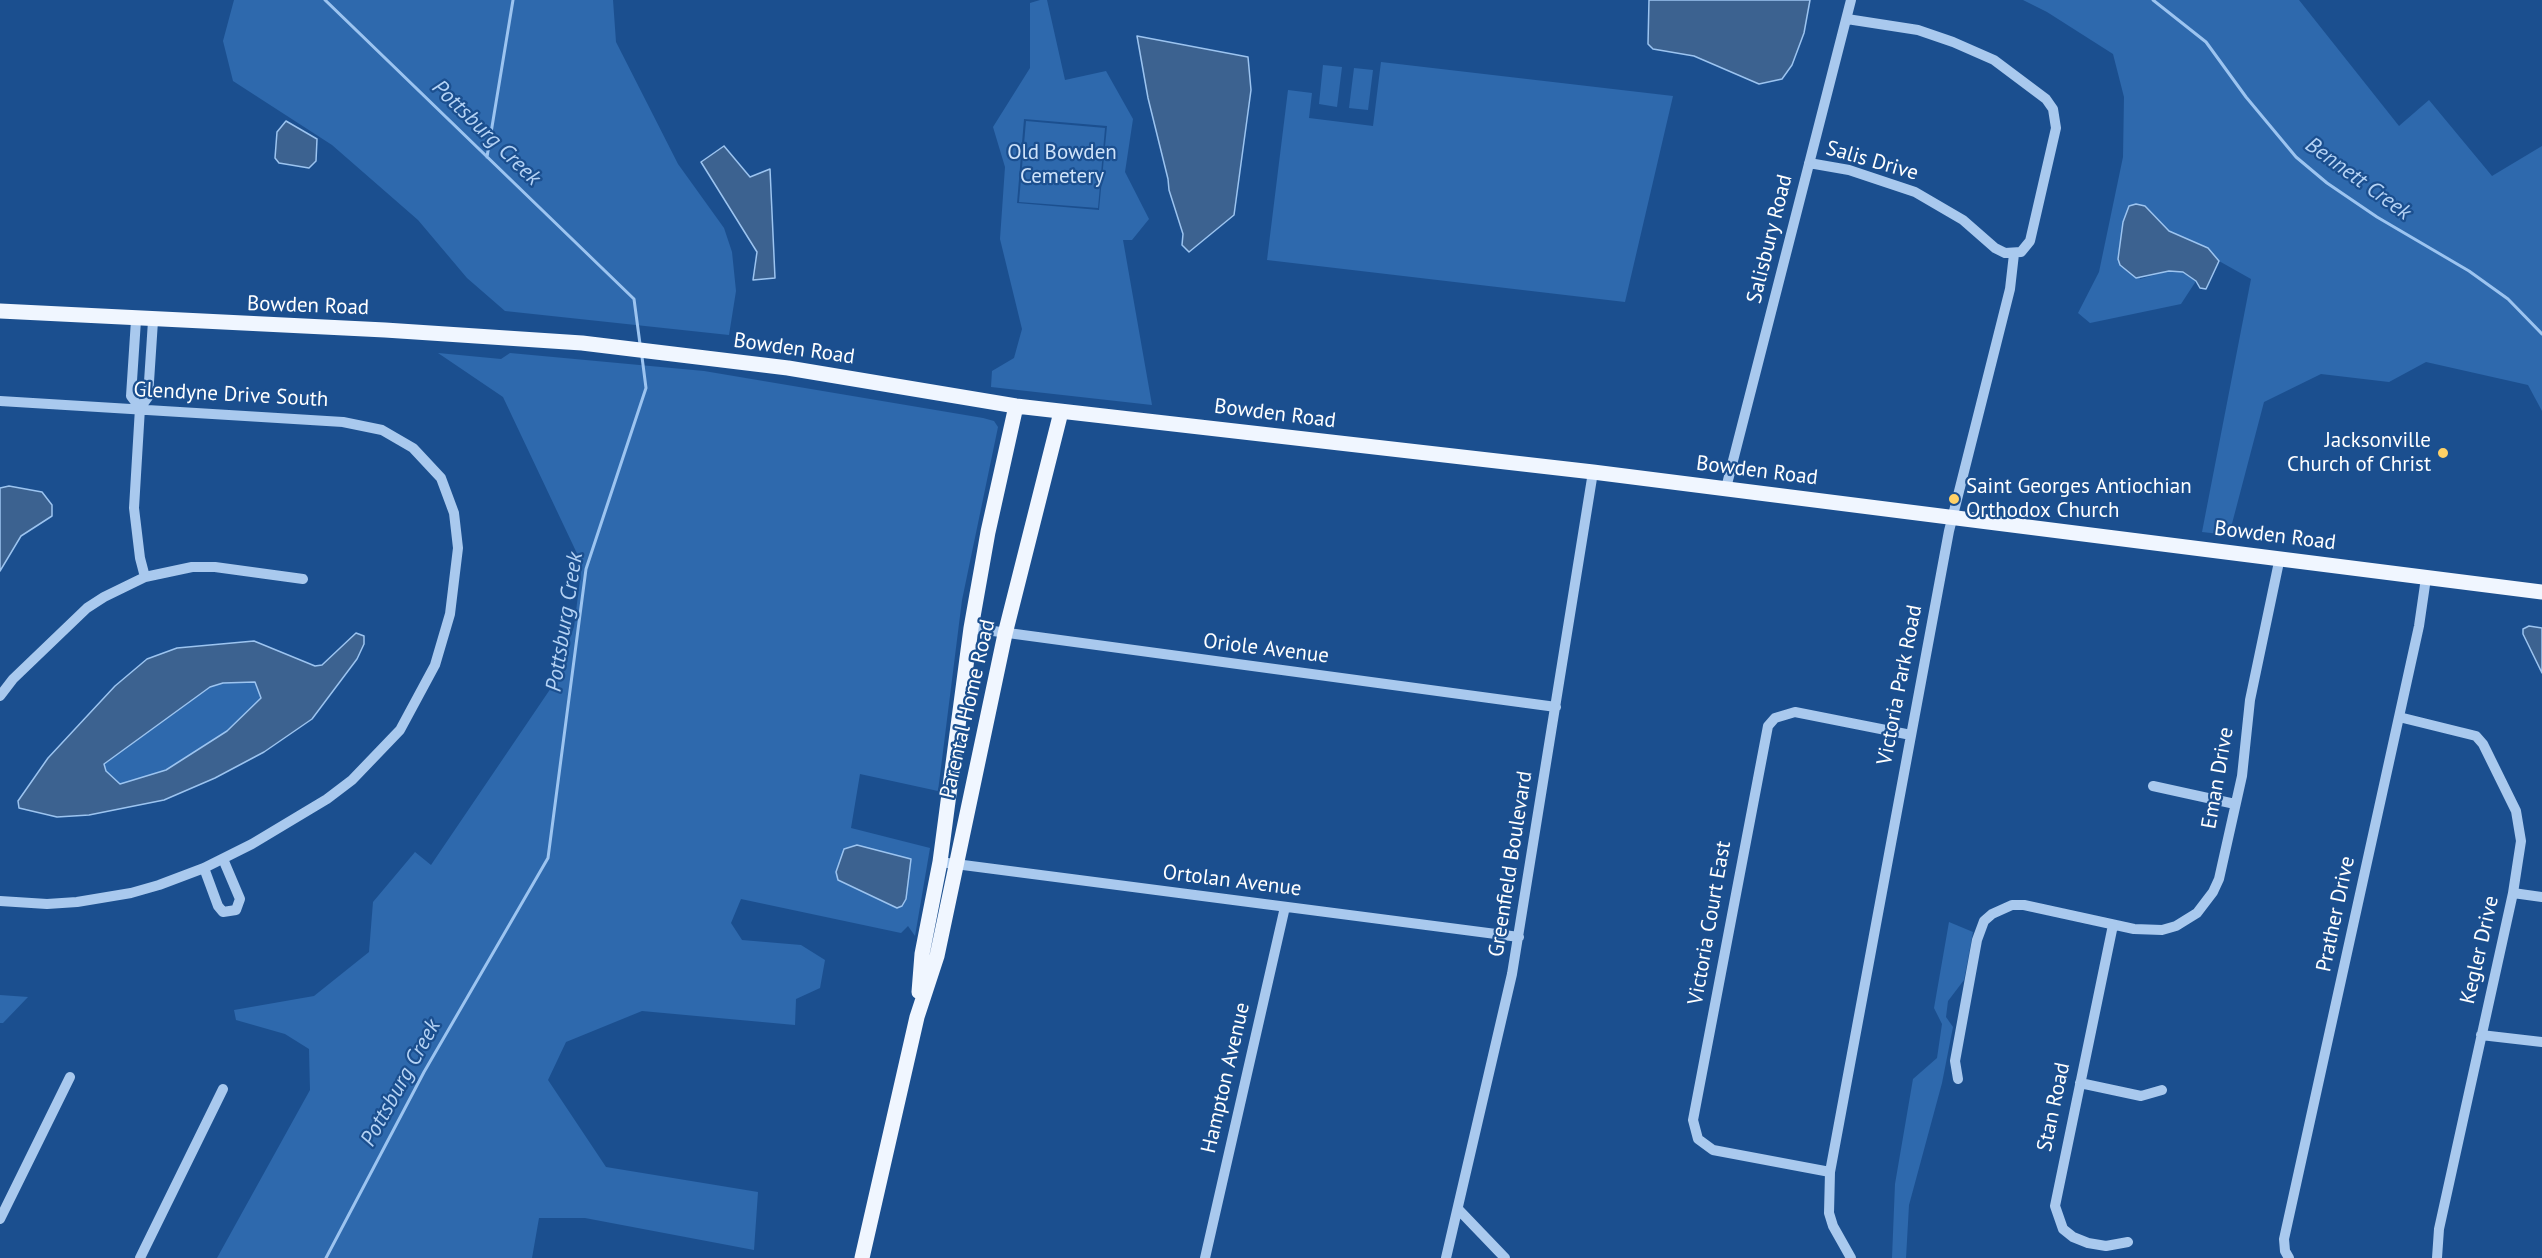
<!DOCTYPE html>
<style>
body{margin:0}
canvas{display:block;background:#1b4f8f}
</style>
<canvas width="2542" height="1258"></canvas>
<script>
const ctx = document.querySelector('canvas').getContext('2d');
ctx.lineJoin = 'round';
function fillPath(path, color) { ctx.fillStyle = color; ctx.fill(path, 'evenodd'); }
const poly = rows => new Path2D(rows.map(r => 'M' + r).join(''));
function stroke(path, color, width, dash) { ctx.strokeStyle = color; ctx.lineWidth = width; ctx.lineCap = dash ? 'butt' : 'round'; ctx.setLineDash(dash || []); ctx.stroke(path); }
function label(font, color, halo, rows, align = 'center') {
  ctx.font = font + ' "PT Sans",sans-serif'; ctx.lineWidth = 4.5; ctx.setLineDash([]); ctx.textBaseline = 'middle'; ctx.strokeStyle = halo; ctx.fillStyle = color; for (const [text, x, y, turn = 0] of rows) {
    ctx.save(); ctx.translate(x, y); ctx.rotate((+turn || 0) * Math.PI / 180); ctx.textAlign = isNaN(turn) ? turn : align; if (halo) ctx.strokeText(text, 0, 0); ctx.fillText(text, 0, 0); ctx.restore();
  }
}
fillPath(poly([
 [234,0,613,0,616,42,678,164,724,228,732,252,736,291,729,335,505,311,467,278,418,220,332,145,233,81,223,41],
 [1040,0,1047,0,1065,80,1106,71,1133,119,1125,172,1149,219,1132,240,1123,240,1152,405,991,387,992,371,1014,358,1022,329,1000,239,1005,167,993,127,1030,68,1030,3],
 [1024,119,1107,126,1099,210,1017,203],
 [2023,0,2299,0,2399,126,2429,100,2492,176,2542,146,2542,411,2528,385,2426,362,2389,382,2321,374,2264,402,2229,535,2202,532,2251,279,2219,261,2208,248,2169,231,2145,206,2140,279,2169,271,2183,272,2196,281,2181,304,2090,323,2078,313,2099,272,2123,157,2124,97,2113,54,2047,12],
 [1381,62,1673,96,1625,302,1267,260,1288,90,1312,93,1309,118,1373,126],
 [1323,65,1342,67,1337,107,1319,104],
 [1354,68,1373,70,1368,110,1349,108],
 [1026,121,1105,128,1098,208,1019,202],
 [438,353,501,359,510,353,704,371,983,418,994,421,998,427,962,600,938,791,860,774,851,828,930,848,915,936,908,926,901,933,741,899,731,923,742,940,801,945,825,960,820,988,796,999,795,1025,642,1011,566,1042,548,1080,606,1167,758,1192,754,1250,585,1218,539,1218,532,1258,217,1258,310,1090,309,1049,285,1034,236,1020,234,1010,314,996,369,952,373,902,415,852,431,865,553,685,574,627,582,564,503,397],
 [255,682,261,698,227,731,166,770,120,784,106,771,104,764,210,687,223,683],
 [1949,922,1973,932,1964,980,1948,1001,1946,1017,1953,1027,1942,1083,1909,1205,1906,1258,1892,1258,1895,1184,1913,1079,1937,1058,1942,1024,1934,1008],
 [0,995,28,997,3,1023,0,1023]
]), '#2e69ad');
const water = poly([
 [1649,0,1810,0,1804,33,1792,65,1782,79,1759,84,1694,56,1653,49,1648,44,1649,0],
 [1137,36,1248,57,1251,90,1234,215,1189,252,1182,245,1183,234,1169,190,1168,179,1148,98,1137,36],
 [286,121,317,139,316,161,309,168,279,163,275,158,277,132,286,121],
 [724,146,750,177,770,169,775,278,753,280,757,252,701,162,724,146],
 [2136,204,2145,206,2169,231,2208,248,2219,261,2206,289,2200,288,2196,281,2183,272,2169,271,2136,278,2120,265,2118,259,2123,222,2129,206,2136,204],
 [9,486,42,492,52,505,52,516,21,536,0,571,0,488,9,486],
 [2529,626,2542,628,2542,673,2523,634,2523,629,2529,626],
 [356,633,364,636,364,644,357,659,312,719,264,752,215,778,164,800,89,815,57,817,19,808,18,801,48,758,115,686,147,659,177,648,254,641,315,666,322,665,356,633],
 [223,683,255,682,261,698,227,731,166,770,120,784,106,771,104,764,210,687,223,683],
 [857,845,911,859,906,899,902,906,897,908,838,880,836,872,844,849,857,845]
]);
fillPath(water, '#3c6290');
stroke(water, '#9cc4f0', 1.5);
stroke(poly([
 [325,0,634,299,640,344],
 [2153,0,2206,42,2246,97,2296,157,2327,183,2377,217,2469,271,2508,299,2542,334],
 [487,157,513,0],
 [326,1258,424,1072,548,858,586,569,646,388,642,357]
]), '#9cc4f0', 3);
stroke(poly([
 [1809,163,1849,170,1915,192,1963,220,1995,248,2005,253,2021,252,2030,241,2056,128,2053,109,2046,99,1994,60,1953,42,1918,30,1847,19],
 [136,320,131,396,140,408],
 [0,401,343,422,382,430,413,448,441,478,454,513,458,548,450,614,435,665,400,730,352,780,327,799,252,844,204,868,159,885,131,893,77,902,47,904,0,901],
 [1726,488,1851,0],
 [145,577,140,558,134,508,140,408,148,397,153,321],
 [971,628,1556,707],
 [0,696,13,679,87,608,104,597,145,577,192,567,215,567,303,579],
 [2399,717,2476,736,2483,744,2516,811,2521,841,2513,893,2439,1229,2437,1258],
 [2153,786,2235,804],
 [940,862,1519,937],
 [204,868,218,906,223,912,236,910,240,899,223,859],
 [2513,893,2542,897],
 [2113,925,2055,1206,2063,1229,2073,1237,2088,1243,2106,1246,2128,1242],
 [2481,1035,2542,1042],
 [1958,1079,1955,1061,1977,940,1984,921,1992,914,2012,905,2024,905,2134,929,2162,930,2176,926,2197,913,2213,892,2219,879,2242,776,2250,700,2280,557],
 [2080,1083,2141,1096,2162,1090],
 [1830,1172,1713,1150,1698,1139,1693,1120,1768,726,1775,718,1795,712,1911,735],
 [1458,1209,1505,1258],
 [0,1219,70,1077],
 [140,1258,223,1089],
 [1205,1258,1285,907],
 [1446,1258,1512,974,1593,472],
 [1851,1258,1833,1226,1829,1213,1830,1172,1949,531,2010,289,2014,254],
 [2289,1258,2285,1251,2284,1239,2419,626,2426,578]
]), '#a9c9ee', 10);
stroke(poly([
 [0,311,385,330,582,343,788,368,1016,406,1593,472,2542,592],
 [919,992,922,954,940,862,971,628,988,532,1016,406],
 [862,1258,917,1017,937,956,1005,634,1061,412]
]), '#f0f6ff', 15);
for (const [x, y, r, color] of [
 [2443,453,6,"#ffd166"],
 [1954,499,6,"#ffd166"]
]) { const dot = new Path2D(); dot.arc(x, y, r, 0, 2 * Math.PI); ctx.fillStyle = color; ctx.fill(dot); stroke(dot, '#1b4f8f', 2); }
label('21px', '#cfe3fa', '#1b4f8f', [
 ["Old Bowden",1062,153],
 ["Cemetery",1062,177]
]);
label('21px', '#fff', '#1b4f8f', [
 ["Salis Drive",1872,161,16],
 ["Salisbury Road",1770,239,-76],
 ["Bowden Road",308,306,2],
 ["Bowden Road",794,349,8],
 ["Glendyne Drive South",231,395,3],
 ["Bowden Road",1275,414,7],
 ["Bowden Road",1757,471,7],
 ["Bowden Road",2275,536,7],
 ["Oriole Avenue",1266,649,7],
 ["Victoria Park Road",1900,685,-79],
 ["Parental Home Road",968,709,-77],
 ["Eman Drive",2218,778,-80],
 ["Greenfield Boulevard",1511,864,-81],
 ["Ortolan Avenue",1232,881,7],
 ["Prather Drive",2336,914,-78],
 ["Victoria Court East",1710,923,-80],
 ["Kegler Drive",2480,950,-77],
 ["Hampton Avenue",1226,1078,-77],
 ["Stan Road",2054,1107,-78]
]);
label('21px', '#fff', '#1b4f8f', [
 ["Jacksonville",2431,441],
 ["Church of Christ",2431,465],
 ["Saint Georges Antiochian",1966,487,"left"],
 ["Orthodox Church",1966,511,"left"]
], 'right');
label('italic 22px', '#b5d3f5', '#1b4f8f', [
 ["Pottsburg Creek",486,133,44],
 ["Bennett Creek",2358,179,36],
 ["Pottsburg Creek",565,622,-81],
 ["Pottsburg Creek",401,1083,-61]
]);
</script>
